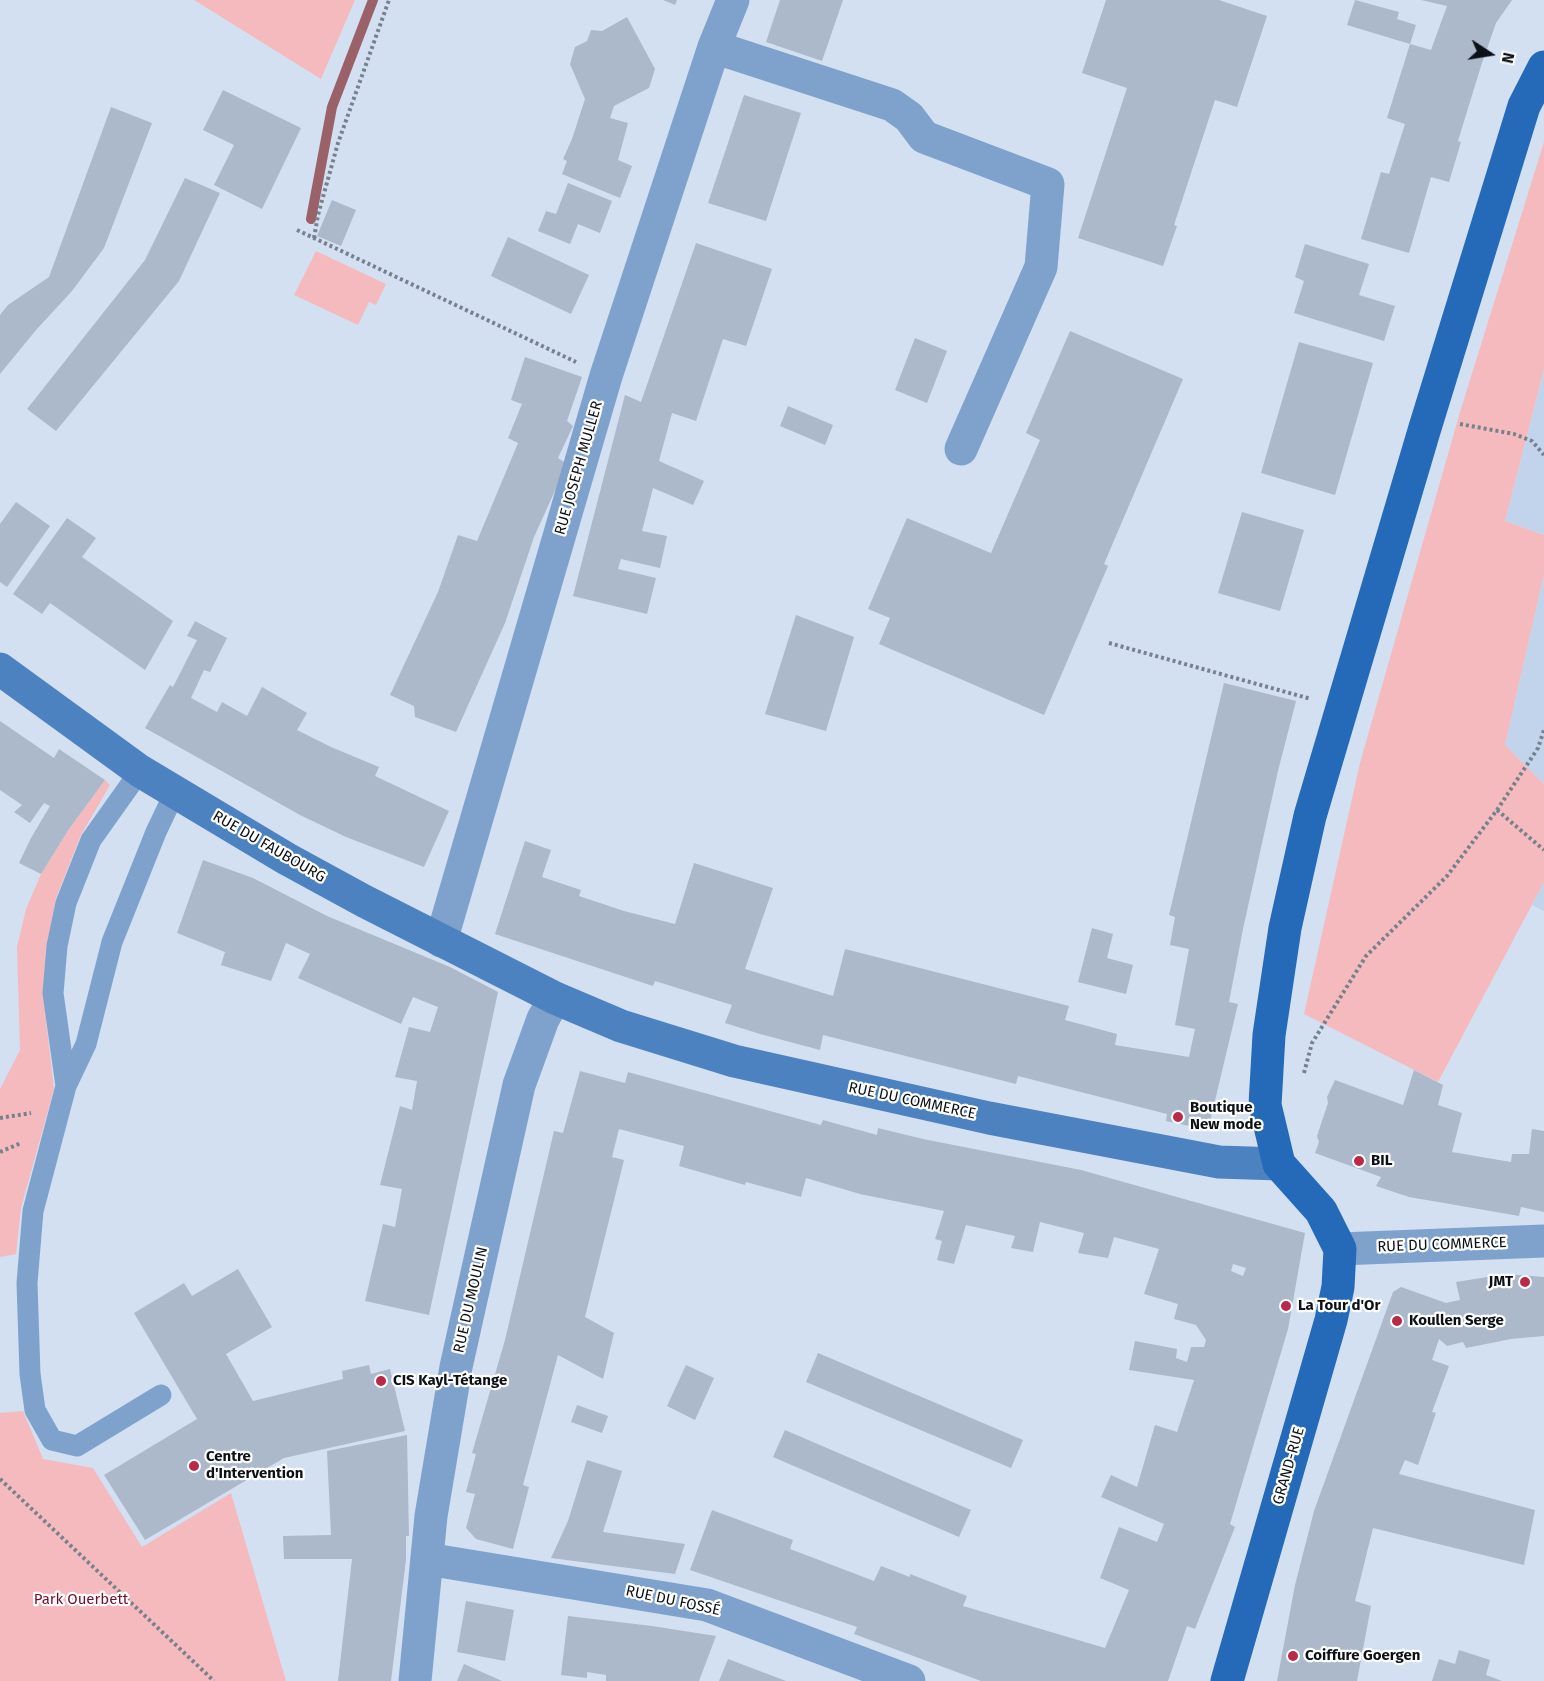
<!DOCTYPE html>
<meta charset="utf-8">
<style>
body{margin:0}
#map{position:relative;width:1544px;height:1681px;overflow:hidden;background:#d2e0f2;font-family:"Fira Sans",sans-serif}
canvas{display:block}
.north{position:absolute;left:1460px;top:24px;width:60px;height:60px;-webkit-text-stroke:4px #fff;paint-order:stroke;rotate:102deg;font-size:16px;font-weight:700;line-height:24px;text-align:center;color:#0c1117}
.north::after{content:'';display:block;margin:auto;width:21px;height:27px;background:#0c1117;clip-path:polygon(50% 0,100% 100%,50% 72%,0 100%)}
</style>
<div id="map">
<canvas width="1544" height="1681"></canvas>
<div class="north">N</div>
</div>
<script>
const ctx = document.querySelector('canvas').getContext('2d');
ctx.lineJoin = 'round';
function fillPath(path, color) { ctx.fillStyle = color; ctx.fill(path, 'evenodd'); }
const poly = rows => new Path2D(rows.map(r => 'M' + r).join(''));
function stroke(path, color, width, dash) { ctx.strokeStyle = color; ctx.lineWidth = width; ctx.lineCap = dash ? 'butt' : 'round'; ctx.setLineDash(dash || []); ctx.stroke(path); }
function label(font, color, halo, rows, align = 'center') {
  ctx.font = font + ' "Fira Sans",sans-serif'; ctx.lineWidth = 4.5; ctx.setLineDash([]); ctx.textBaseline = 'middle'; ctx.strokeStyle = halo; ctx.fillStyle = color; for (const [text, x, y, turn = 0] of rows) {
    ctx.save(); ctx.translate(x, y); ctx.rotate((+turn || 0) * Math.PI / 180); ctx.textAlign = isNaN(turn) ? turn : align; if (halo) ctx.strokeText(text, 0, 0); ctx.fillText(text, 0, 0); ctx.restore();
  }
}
fillPath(poly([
 [1544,369,1544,535,1505,521],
 [1544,574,1544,784,1505,745],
 [1544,882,1544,911,1532,905]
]), '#c1d4ec');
fillPath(poly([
 [194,0,355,0,321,79],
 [1544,142,1544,369,1505,521,1544,535,1544,574,1505,745,1544,784,1544,882,1438,1082,1304,1014,1360,763,1460,412],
 [316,251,386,284,376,305,369,302,358,325,294,295],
 [105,780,110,785,81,835,56,898,46,948,43,994,54,1089,21,1208,16,1254,0,1257,0,1089,20,1050,17,947,26,909,41,874,69,829],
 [23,1411,43,1459,93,1468,142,1547,231,1493,286,1681,0,1681,0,1413]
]), '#f5babd');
stroke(poly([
 [311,219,332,107,373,0]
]), '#9b6168', 10);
fillPath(poly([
 [663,0,677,0,675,5],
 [780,0,843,0,822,61,766,42],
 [1106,0,1219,0,1267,16,1237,107,1215,100,1174,225,1177,226,1163,266,1078,238,1127,88,1082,73],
 [1355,0,1399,12,1397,19,1416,25,1410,44,1347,25],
 [1421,0,1512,0,1496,23,1481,66,1458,141,1461,142,1449,182,1431,177,1409,253,1361,239,1381,172,1389,174,1405,124,1387,118,1410,44,1431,50,1447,6],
 [627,17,655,69,649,88,614,106,610,118,628,123,618,160,632,166,620,198,562,174,567,161,563,159,572,139,585,99,570,64,575,47,587,41,591,30,602,31],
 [223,90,301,128,262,209,214,185,234,145,203,130],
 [744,95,801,113,766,221,708,203],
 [111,107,152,123,104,248,72,291,36,330,0,374,0,315,8,305,49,277],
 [185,178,220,193,179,281,56,431,27,409,145,260],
 [568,183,612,201,600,233,578,224,570,244,538,231,546,211,556,214],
 [332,200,356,210,341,246,317,236],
 [508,237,589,275,571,314,491,276],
 [696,243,772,269,746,346,723,339,696,421,672,413,659,461,704,481,693,505,653,488,642,531,667,536,660,568,621,559,618,569,656,578,647,614,573,596,625,395,641,402],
 [1305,244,1369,264,1359,295,1395,306,1384,341,1294,313,1304,281,1295,277],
 [1070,331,1183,379,1104,564,1108,566,1044,715,879,644,890,618,868,609,907,518,991,553,1040,440,1026,433],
 [915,338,947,351,927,403,895,390],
 [1299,342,1373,363,1335,495,1261,473],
 [525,357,582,377,567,421,573,426,558,458,567,464,534,537,505,623,456,732,415,717,414,706,390,695,438,592,458,535,477,541,518,443,508,438,522,404,511,400],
 [788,406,833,425,825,445,780,426],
 [16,502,50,526,7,587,0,582,0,524],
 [1242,512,1304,530,1280,611,1218,593],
 [67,518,96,538,82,557,173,621,145,670,50,603,42,614,13,594],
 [796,615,854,637,826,731,765,714],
 [195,621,227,638,210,672,204,670,191,698,217,712,222,702,247,716,262,687,307,713,297,730,331,747,379,767,375,776,449,811,424,867,346,837,300,815,145,728,170,685,173,687,197,640,187,636],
 [1224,683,1296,701,1278,771,1243,929,1229,1002,1238,1004,1208,1130,1166,1121,1167,1114,1018,1076,1016,1084,823,1035,820,1050,760,1034,725,1023,732,1005,655,981,653,986,495,934,525,841,551,850,542,877,581,890,579,896,624,911,675,924,694,863,773,888,745,969,833,996,845,949,1069,1006,1065,1020,1117,1034,1115,1045,1189,1057,1195,1029,1175,1025,1189,949,1170,945,1175,917,1169,915],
 [0,721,54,758,59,749,105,780,69,829,41,874,19,863,31,838,50,806,44,803,30,823,14,812,22,805,0,790],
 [203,860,253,878,327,916,450,967,498,992,429,1315,365,1301,383,1224,395,1227,402,1189,380,1185,400,1106,412,1110,417,1081,395,1077,409,1027,430,1032,438,1007,413,997,401,1024,298,978,310,954,286,943,271,981,221,965,225,952,177,933],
 [1092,928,1113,934,1107,958,1133,965,1126,994,1078,982],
 [1414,1070,1443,1085,1438,1105,1462,1113,1452,1152,1511,1162,1512,1154,1529,1154,1532,1129,1544,1131,1544,1212,1521,1207,1519,1216,1409,1197,1376,1186,1381,1177,1315,1153,1319,1142,1317,1136,1328,1103,1327,1097,1335,1080,1403,1105],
 [580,1071,625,1083,628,1072,821,1125,823,1120,877,1135,878,1128,923,1139,1081,1170,1305,1233,1288,1329,1230,1524,1235,1527,1195,1629,1187,1626,1168,1681,981,1681,854,1634,857,1627,690,1570,712,1510,793,1540,790,1549,874,1581,881,1566,910,1577,910,1574,967,1596,963,1606,1105,1648,1129,1590,1100,1578,1119,1527,1157,1542,1164,1524,1101,1497,1111,1475,1137,1487,1155,1425,1177,1432,1194,1380,1129,1370,1135,1341,1177,1349,1176,1358,1187,1362,1191,1347,1204,1347,1206,1340,1196,1325,1174,1319,1178,1304,1144,1294,1159,1249,1114,1237,1108,1258,1078,1253,1084,1233,1040,1222,1033,1252,1011,1248,1015,1236,966,1225,954,1264,937,1260,942,1241,935,1239,944,1211,860,1194,806,1178,801,1197,746,1182,745,1185,679,1166,684,1146,619,1129,612,1157,624,1160,585,1317,614,1333,603,1379,558,1355,523,1485,529,1487,513,1549,476,1539,466,1528,475,1494,466,1492,476,1454,472,1453,505,1340,554,1131,563,1133],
 [1233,1264,1246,1268,1243,1276,1231,1271],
 [238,1269,272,1327,226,1354,253,1401,343,1379,342,1371,369,1365,371,1374,390,1369,405,1431,284,1458,145,1540,104,1475,197,1419,134,1313,184,1283,192,1296],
 [1506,1274,1544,1277,1544,1336,1511,1339,1466,1348,1463,1342,1447,1346,1439,1339,1432,1360,1449,1366,1432,1412,1436,1413,1418,1465,1405,1460,1399,1474,1535,1510,1524,1565,1373,1528,1355,1601,1371,1606,1357,1681,1277,1681,1295,1585,1314,1511,1393,1292,1401,1287,1446,1303,1460,1300,1456,1282],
 [818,1353,1023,1440,1011,1468,806,1382],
 [686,1365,714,1378,695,1420,667,1406],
 [577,1405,608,1416,602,1433,571,1422],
 [785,1430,971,1510,959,1537,773,1457],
 [407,1435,409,1536,406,1536,406,1560,391,1681,338,1681,352,1559,284,1559,283,1536,331,1535,327,1451],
 [587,1460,622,1471,603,1532,685,1544,675,1574,551,1558,568,1521],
 [466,1601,514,1610,505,1661,457,1652],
 [568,1616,652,1626,716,1636,699,1681,606,1681,606,1675,587,1672,587,1678,561,1675],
 [1459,1650,1490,1660,1486,1675,1502,1681,1432,1681,1439,1659,1455,1664],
 [728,1659,786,1681,719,1681],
 [464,1664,502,1681,457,1681]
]), '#abb9ca');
stroke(poly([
 [297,230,576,362],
 [314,238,318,215,338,143,389,0],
 [1460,424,1514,434,1532,441,1544,455],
 [1109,643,1311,699],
 [1497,810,1544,850],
 [1304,1073,1312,1043,1366,956,1447,876,1497,810,1538,748,1544,730],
 [0,1118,31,1113],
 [0,1152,21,1143],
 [0,1479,214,1681]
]), '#77818d', 4, [3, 3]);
stroke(poly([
 [66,1086,53,993,57,946,66,903,91,840,140,771],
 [161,1395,77,1446,52,1440,35,1410,30,1374,27,1283,33,1211,66,1086,86,1044,112,942,156,832,175,792]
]), '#7fa2cd', 21);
stroke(poly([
 [714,47,892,105,909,117,924,137,1048,184,1041,267,961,449],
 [441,941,606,376,714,47,733,0],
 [427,1559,707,1605,909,1681],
 [415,1681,431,1516,456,1367,519,1085,543,1019,555,998]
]), '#7fa2cd', 33);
stroke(poly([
 [1340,1249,1544,1241]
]), '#7fa2cd', 33);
stroke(poly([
 [0,669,140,771,287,859,364,901,555,998,621,1026,734,1061,989,1118,1219,1162,1279,1164]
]), '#4d82c1', 33);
stroke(poly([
 [1227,1681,1331,1320,1338,1287,1340,1249,1321,1211,1279,1164,1265,1105,1269,1035,1285,928,1310,816,1424,431,1524,106,1544,67]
]), '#246ab8', 33);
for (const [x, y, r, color] of [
 [1178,1117,6,"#ba2948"],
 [1359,1161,6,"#ba2948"],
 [1525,1282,6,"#ba2948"],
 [1286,1306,6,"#ba2948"],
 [1397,1321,6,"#ba2948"],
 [381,1381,6,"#ba2948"],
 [194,1466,6,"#ba2948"],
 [1293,1656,6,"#ba2948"]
]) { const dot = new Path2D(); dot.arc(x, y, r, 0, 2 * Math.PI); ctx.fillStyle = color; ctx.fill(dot); stroke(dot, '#fff', 2); }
label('15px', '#0c1117', '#fff', [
 ["RUE JOSEPH MULLER",579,468,-74],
 ["RUE DU FAUBOURG",269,847,30],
 ["RUE DU COMMERCE",912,1101,12],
 ["RUE DU COMMERCE",1442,1245,-2],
 ["RUE DU MOULIN",471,1300,-77],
 ["GRAND-RUE",1289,1466,-74],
 ["RUE DU FOSSÉ",673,1601,12]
]);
label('bold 15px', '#0c1117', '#fff', [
 ["Boutique",1190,1108],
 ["New mode",1190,1125],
 ["BIL",1371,1161],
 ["JMT",1513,1282,"right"],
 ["La Tour d'Or",1298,1306],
 ["Koullen Serge",1409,1321],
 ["CIS Kayl-Tétange",393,1381],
 ["Centre",206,1457],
 ["d'Intervention",206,1474],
 ["Coiffure Goergen",1305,1656]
], 'left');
label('15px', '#760e28', '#fff', [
 ["Park Ouerbett",81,1600]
]);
</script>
